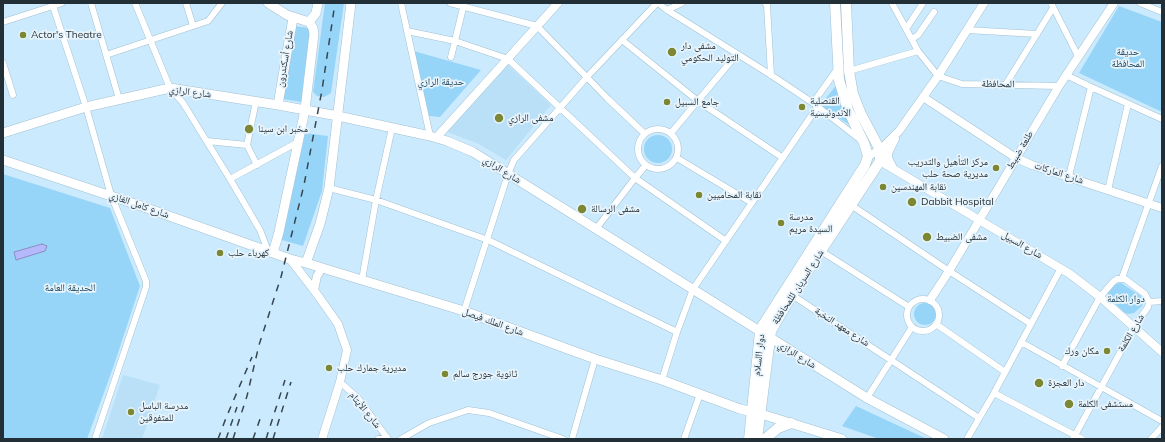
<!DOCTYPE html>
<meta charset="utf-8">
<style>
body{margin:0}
#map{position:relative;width:1165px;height:442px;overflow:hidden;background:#cbeafd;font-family:Mulish,sans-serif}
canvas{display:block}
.frame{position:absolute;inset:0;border:4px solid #232f37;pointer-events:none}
</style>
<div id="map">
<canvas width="1165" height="442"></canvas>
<div class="frame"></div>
</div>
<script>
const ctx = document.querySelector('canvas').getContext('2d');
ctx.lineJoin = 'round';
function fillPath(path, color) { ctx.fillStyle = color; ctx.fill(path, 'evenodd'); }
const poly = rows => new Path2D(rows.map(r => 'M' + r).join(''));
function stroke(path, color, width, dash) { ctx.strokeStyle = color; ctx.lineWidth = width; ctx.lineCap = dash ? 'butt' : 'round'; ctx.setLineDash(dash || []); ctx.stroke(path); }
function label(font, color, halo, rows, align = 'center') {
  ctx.font = font + ' Mulish,"Noto Naskh Arabic",sans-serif'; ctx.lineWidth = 3.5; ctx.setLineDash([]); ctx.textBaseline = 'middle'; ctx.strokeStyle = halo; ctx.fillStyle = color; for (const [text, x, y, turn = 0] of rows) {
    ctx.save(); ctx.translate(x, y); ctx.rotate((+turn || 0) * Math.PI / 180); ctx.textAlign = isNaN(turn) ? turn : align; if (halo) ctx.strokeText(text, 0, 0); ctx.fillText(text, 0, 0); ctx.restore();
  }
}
fillPath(poly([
 [507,64,551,105,506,160,479,144,445,131],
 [123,375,160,385,142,439,102,439]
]), '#b9e0f7');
fillPath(poly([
 [325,3,344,3,331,93,324,97,317,96,313,92],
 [1119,6,1162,22,1162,112,1079,73],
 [292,26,311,28,301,102,283,99],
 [410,50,481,70,440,117,429,116],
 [837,84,853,127,820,106],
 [305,133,328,136,322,191,303,246,282,240],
 '644 149a14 14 0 1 1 28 0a14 14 0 1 1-28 0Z',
 [3,174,110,208,140,286,114,365,87,439,3,439],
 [1121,283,1141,296,1143,301,1142,306,1134,313,1128,314,1125,313,1111,300,1108,296,1108,291,1113,284],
 '914 314a11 11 0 1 1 22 0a11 11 0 1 1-22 0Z',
 [856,406,927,439,879,439,842,426]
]), '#97d5f8');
const water = poly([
 [42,244,47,246,45,251,16,260,14,252,42,244]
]);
fillPath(water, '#b5b8fa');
stroke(water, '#898fc0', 1);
const minor = poly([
 [52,3,86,107,111,195,146,281,146,287,95,439],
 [91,3,119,99],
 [135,3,170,88,183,103,230,179,260,230,268,251],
 [186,3,193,26],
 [401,3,430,136],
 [450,3,537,26,608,99,645,134],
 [658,3,667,10,771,75,813,103,862,141],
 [765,3,767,5,771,75],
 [892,3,918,51,938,76,962,84,1059,86],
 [1051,3,1078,56],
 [1140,3,1162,12],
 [667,10,682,3],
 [3,22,62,3],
 [906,29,923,3],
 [967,30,1037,34],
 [407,31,455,41,508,59,635,178,726,241],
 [912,39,918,35,934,12],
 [622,40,698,101,783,158],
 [106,55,208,21,222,3],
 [451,57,464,4],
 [3,63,13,95],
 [849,71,918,51],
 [1066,75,1091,87,1162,119],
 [1006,84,1053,8],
 [256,101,247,145,257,165],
 [813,103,838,68],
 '638 149a20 20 0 1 1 40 0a20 20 0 1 1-40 0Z',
 [671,133,737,54],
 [207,141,247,145],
 [677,158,752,203],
 [1069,176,1091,87],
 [230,179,298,142],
 [329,188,376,200,488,240,677,332],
 [1108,190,1128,104],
 [851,205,949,271,1031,324],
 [596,229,635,178,646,165],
 [821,251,909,307],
 [1122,278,1162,166],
 [362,280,376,200,392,128],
 [792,295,979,418],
 '907 315a16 16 0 1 1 32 0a16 16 0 1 1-32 0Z',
 [1149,302,1162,301],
 [464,311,508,174,514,160,587,77,657,3],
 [936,324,1005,372],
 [1021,342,1162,421],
 [1062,366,1100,297,1113,282,1117,279,1125,279,1145,294,1149,302,1148,307,1134,327,1073,439],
 [662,380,677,332,693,289,818,106],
 [340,382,358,398,388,439],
 [994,393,1082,439],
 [867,398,912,327],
 [378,439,387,437],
 [401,439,429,423,468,410,489,413,563,439],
 [572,439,595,359],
 [684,439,700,394],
 [967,439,994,393,1061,268],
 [1151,439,1162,427]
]);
const tertiary = poly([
 [923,97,1016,158,1032,165,1162,208],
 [436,138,558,3],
 [868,156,880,150,899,131,938,76,984,3],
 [880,161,1070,274,1100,297,1162,352],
 [893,168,888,158,888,153,895,139],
 [290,259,314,290,338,324,347,350,340,382,322,439],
 [314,290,317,276,322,268],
 [930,300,949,271,1059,86,1114,3]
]);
const secondary = poly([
 [268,3,287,15,309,22,313,28,314,34,305,110,279,232,273,253],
 [309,22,316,13,318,3],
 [278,105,293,18],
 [3,133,86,107,170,88,278,105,338,116,430,136,447,141,473,152,867,398,944,439],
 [3,160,141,206,290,259,306,263,464,311,595,359,662,380,740,409,761,414,842,439],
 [306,263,320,224,329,188,351,3]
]);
const primary = poly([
 [749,439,760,332,763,325,865,165,868,156,864,143,848,110,839,80,835,3],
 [757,439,771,331,792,295,880,161,880,150,861,114,853,94,849,71,846,3],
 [765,439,778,428,791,423]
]);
stroke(minor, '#a2c0d2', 7);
stroke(tertiary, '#a2c0d2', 9);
stroke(secondary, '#a2c0d2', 10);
stroke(primary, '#a2c0d2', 11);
stroke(minor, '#fff', 6);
stroke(tertiary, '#fff', 8);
stroke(secondary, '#fff', 9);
stroke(primary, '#fff', 10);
stroke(poly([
 [218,439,226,418,252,357],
 [226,439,237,407],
 [233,439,247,396,259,345,281,277,304,185,322,90,335,3],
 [253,439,260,419],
 [266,439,285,380],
 [273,439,291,382]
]), '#37454f', 1.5, [7, 7]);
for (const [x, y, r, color] of [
 [23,35,4,"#7c8734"],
 [672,52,5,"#7c8734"],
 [667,102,4,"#7c8734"],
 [802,107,4,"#7c8734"],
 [499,118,5,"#7c8734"],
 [249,129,5,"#7c8734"],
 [996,168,4,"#7c8734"],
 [883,187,4,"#7c8734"],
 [699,195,4,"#7c8734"],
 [912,202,5,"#7c8734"],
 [582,209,5,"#7c8734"],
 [781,223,4,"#7c8734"],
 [927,237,5,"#7c8734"],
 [220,253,4,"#7c8734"],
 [1107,351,4,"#7c8734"],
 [329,368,4,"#7c8734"],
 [445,374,4,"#7c8734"],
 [1039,383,5,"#7c8734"],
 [1069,404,5,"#7c8734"],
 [131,412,4,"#7c8734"]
]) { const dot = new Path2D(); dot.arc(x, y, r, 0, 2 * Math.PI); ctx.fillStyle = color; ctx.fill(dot); stroke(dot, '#e8f4fc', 1.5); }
label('10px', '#232f37', '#e8f4fc', [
 ["Actor's Theatre",31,35],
 ["مشفى دار",681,46],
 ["التوليد الحكومي",681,58],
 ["القنصلية",810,101],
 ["الأندونيسية",810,113],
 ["جامع السبيل",675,102],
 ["مشفى الرازي",508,118],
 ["مخبر ابن سينا",258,129],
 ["مركز التأهيل والتدريب",988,162,"right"],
 ["مديرية صحة حلب",988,174,"right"],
 ["نقابة المهندسين",891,187],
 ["نقابة المحاميين",707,195],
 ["Dabbit Hospital",921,202],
 ["مشفى الرسالة",591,209],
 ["مدرسة",789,217],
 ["السيدة مريم",789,229],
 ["مشفى الضبيط",936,237],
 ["كهرباء حلب",228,253],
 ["مكان ورك",1099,351,"right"],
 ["مديرية جمارك حلب",337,368],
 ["ثانوية جورج سالم",453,374],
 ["دار العجزة",1048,383],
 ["مستشفى الكلمة",1078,404],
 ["مدرسة الباسل",139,406],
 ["للمتفوقين",139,418]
], 'left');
label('10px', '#194257', '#e8f4fc', [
 ["حديقة",1128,52],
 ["المحافظة",1128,64],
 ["حديقة الرازي",441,82],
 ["الحديقة العامة",70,288],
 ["دوار الكلمة",1126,299]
]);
label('10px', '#232f37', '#e8f4fc', [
 ["شارع أسكندرون",285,59,-80],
 ["المحافظة",998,84,1],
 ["شارع الرازي",190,92,7],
 ["طلعة ضبيط",1020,150,-59],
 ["شارع الرازي",502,170,32],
 ["شارع الماركات",1059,173,18],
 ["شارع كامل الغازي",139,205,19],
 ["شارع السبيل",1022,245,30],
 ["شارع السريان لللمحافظة",798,287,-57],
 ["شارع الملك فيصل",493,322,20],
 ["شارع معهد النخبة",842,327,33],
 ["شارع الكلمة",1131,333,-59],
 ["دوار االسلام",759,355,-84],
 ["شارع الرازي",797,355,32],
 ["شارع الأيتام",365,410,51]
]);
</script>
